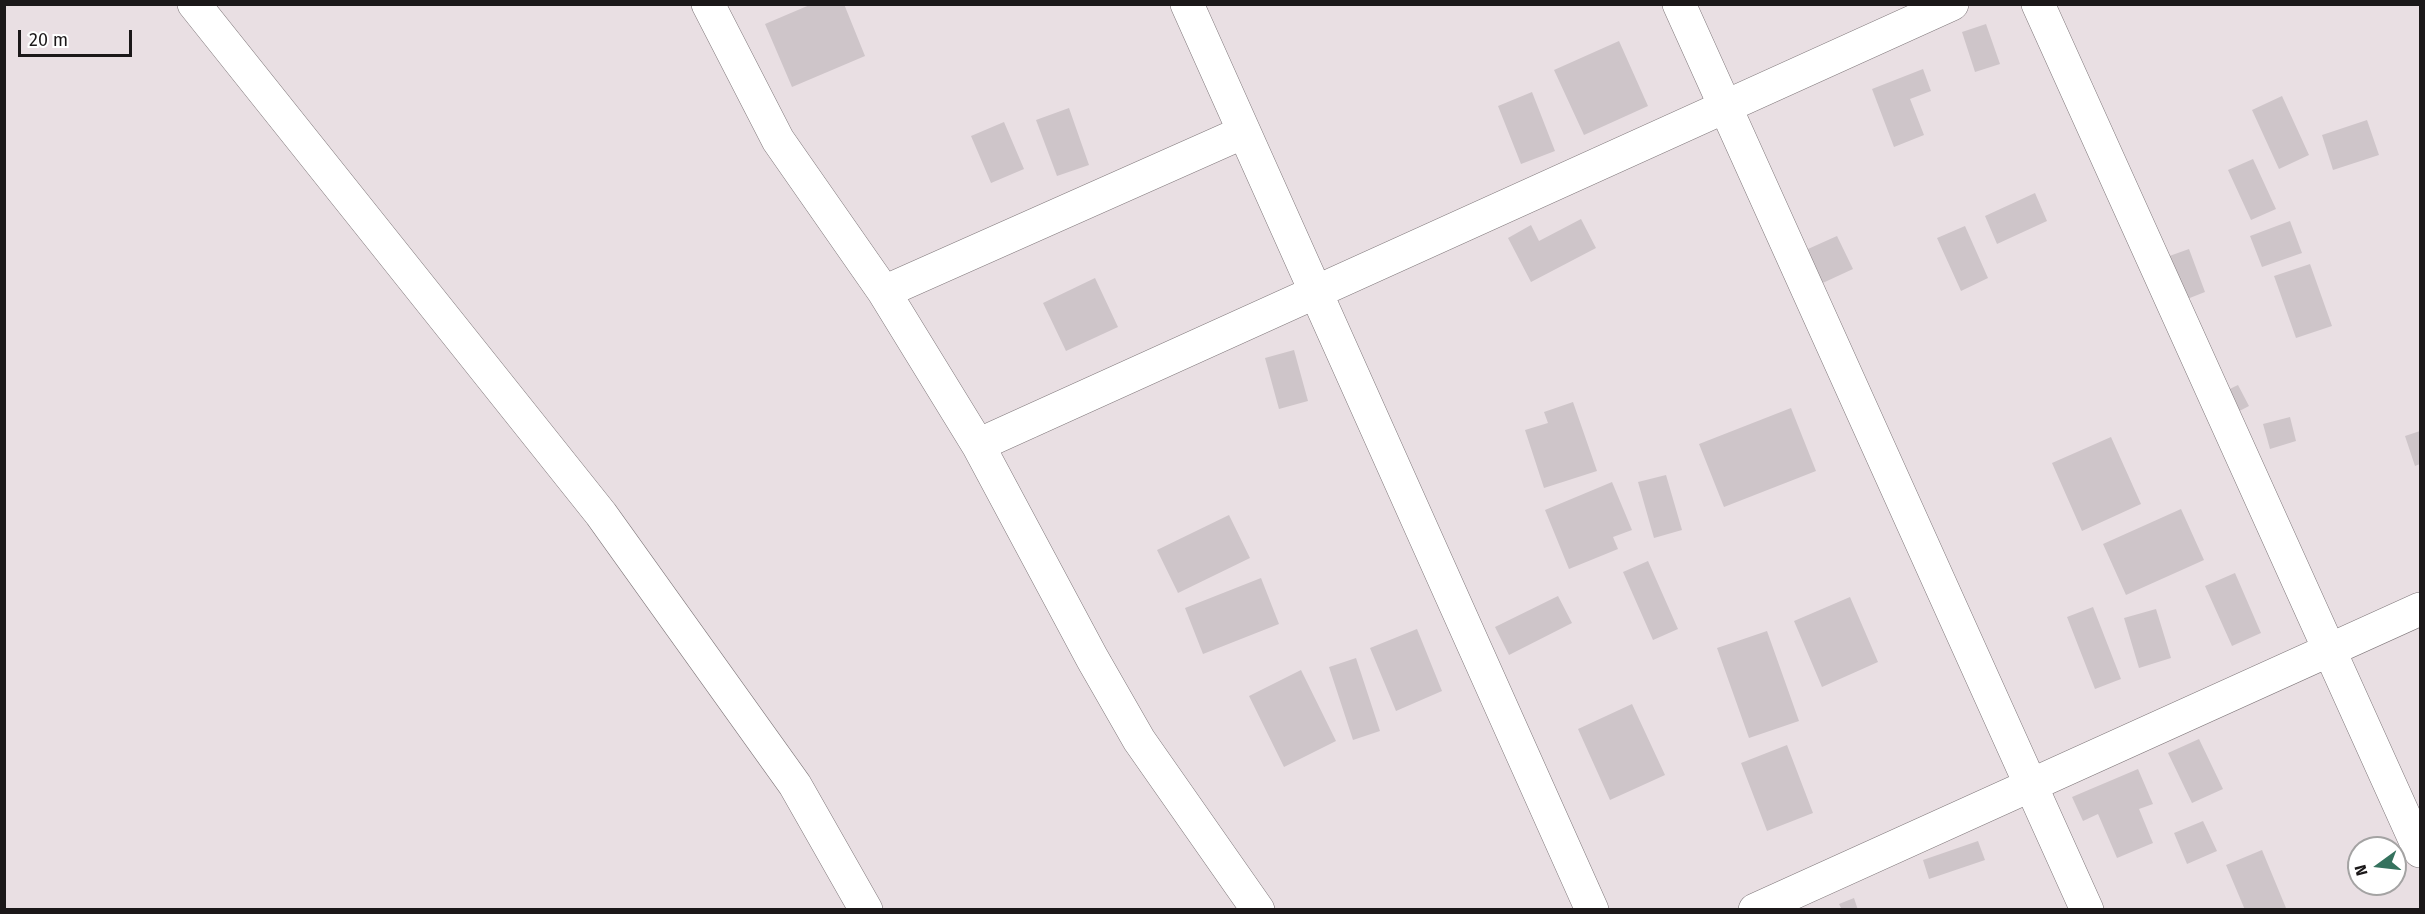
<!DOCTYPE html>
<style>
body{margin:0}
#map{position:relative;width:2425px;height:914px;overflow:hidden;background:#e9dfe3;font-family:"Fira Sans",sans-serif}
canvas{display:block}
.frame{position:absolute;inset:0;border:6px solid #1b1819;pointer-events:none}
.north{position:absolute;left:2347px;top:836px;width:60px;height:60px;box-sizing:border-box;background:#fff;border:2px solid #a4a3a3;border-radius:50%;rotate:255deg;font-size:16px;font-weight:700;line-height:24px;text-align:center;color:#1b1819}
.north::after{content:'';display:block;margin:auto;width:21px;height:27px;background:#35725e;clip-path:polygon(50% 0,100% 100%,50% 72%,0 100%)}
.scale{position:absolute;left:18px;top:30px;width:114px;height:27px;box-sizing:border-box;border:3px solid #1b1819;border-top:0;padding-left:8px;font-size:18px;line-height:21px;white-space:nowrap;color:#1b1819;-webkit-text-stroke:4px #fff;paint-order:stroke}
</style>
<div id="map">
<canvas width="2425" height="914"></canvas>
<div class="frame"></div>
<div class="north">N</div>
<div class="scale">20 m</div>
</div>
<script>
const ctx = document.querySelector('canvas').getContext('2d');
ctx.lineJoin = 'round';
function fillPath(path, color) { ctx.fillStyle = color; ctx.fill(path, 'evenodd'); }
const poly = rows => new Path2D(rows.map(r => 'M' + r).join(''));
function stroke(path, color, width, dash) { ctx.strokeStyle = color; ctx.lineWidth = width; ctx.lineCap = dash ? 'butt' : 'round'; ctx.setLineDash(dash || []); ctx.stroke(path); }
fillPath(poly([
 [812,4,844,4,865,56,792,87,765,24],
 [1986,24,2000,64,1975,72,1962,32],
 [1619,41,1648,106,1584,135,1554,70],
 [1923,69,1931,91,1910,99,1924,135,1894,147,1872,89],
 [1532,92,1555,151,1521,164,1498,106],
 [2282,96,2309,155,2279,169,2252,110],
 [1069,108,1089,165,1057,176,1036,120],
 [2367,120,2379,155,2333,170,2322,135],
 [1004,122,1024,169,991,183,971,136],
 [2253,159,2276,209,2251,220,2228,170],
 [2035,193,2047,221,1997,244,1985,216],
 [1581,219,1596,248,1531,282,1508,238,1531,225,1539,241],
 [2290,221,2302,253,2262,267,2250,236],
 [1965,226,1988,278,1961,291,1937,238],
 [1837,236,1853,269,1814,287,1799,253],
 [2189,249,2205,292,2177,303,2161,259],
 [2310,264,2332,326,2296,338,2274,276],
 [1095,278,1118,327,1066,351,1043,303],
 [1294,350,1308,401,1279,409,1265,358],
 [2238,385,2249,406,2226,418,2215,396],
 [1573,402,1597,471,1544,488,1525,430,1548,423,1544,412],
 [1791,408,1816,471,1724,507,1699,444],
 [2290,417,2296,441,2270,449,2263,424],
 [2420,431,2420,464,2415,466,2405,436],
 [2111,437,2141,504,2082,531,2052,463],
 [1666,475,1682,530,1654,538,1638,482],
 [1612,482,1632,530,1613,537,1618,549,1569,569,1545,510],
 [2181,509,2204,560,2126,595,2103,544],
 [1229,515,1250,558,1178,593,1157,550],
 [1648,561,1678,629,1653,640,1623,572],
 [2235,573,2261,633,2232,646,2205,586],
 [1261,578,1279,624,1203,654,1185,608],
 [1558,596,1572,623,1509,655,1495,627],
 [1850,597,1878,662,1822,687,1794,621],
 [2093,607,2121,679,2095,689,2067,617],
 [2156,609,2171,658,2139,668,2124,618],
 [1417,629,1442,691,1396,711,1370,648],
 [1767,631,1799,721,1749,738,1717,648],
 [1356,658,1380,731,1353,740,1329,667],
 [1301,670,1336,741,1284,767,1249,696],
 [1632,704,1665,775,1610,800,1578,729],
 [2199,739,2223,789,2192,803,2168,753],
 [1787,745,1813,813,1767,831,1741,763],
 [2138,769,2153,804,2139,809,2153,843,2117,858,2098,814,2083,821,2072,797],
 [2203,821,2217,851,2187,864,2174,833],
 [1978,841,1985,860,1929,879,1923,860],
 [2262,850,2286,908,2281,910,2245,910,2226,865],
 [1854,898,1858,910,1842,910,1839,904]
]), '#cec5c9');
const minor = poly([
 [708,4,778,140,884,292,978,445,1092,658,1139,740,1258,910],
 [1187,4,1592,910],
 [1679,4,2087,910],
 [2038,4,2420,851],
 [884,292,1244,132],
 [978,445,1952,4],
 [1755,910,2420,609]
]);
const highway = poly([
 [194,4,601,514,795,785,866,910]
]);
stroke(minor, '#7f777a', 34);
stroke(highway, '#7f777a', 34);
stroke(minor, '#fff', 33);
stroke(highway, '#fff', 33);
</script>
